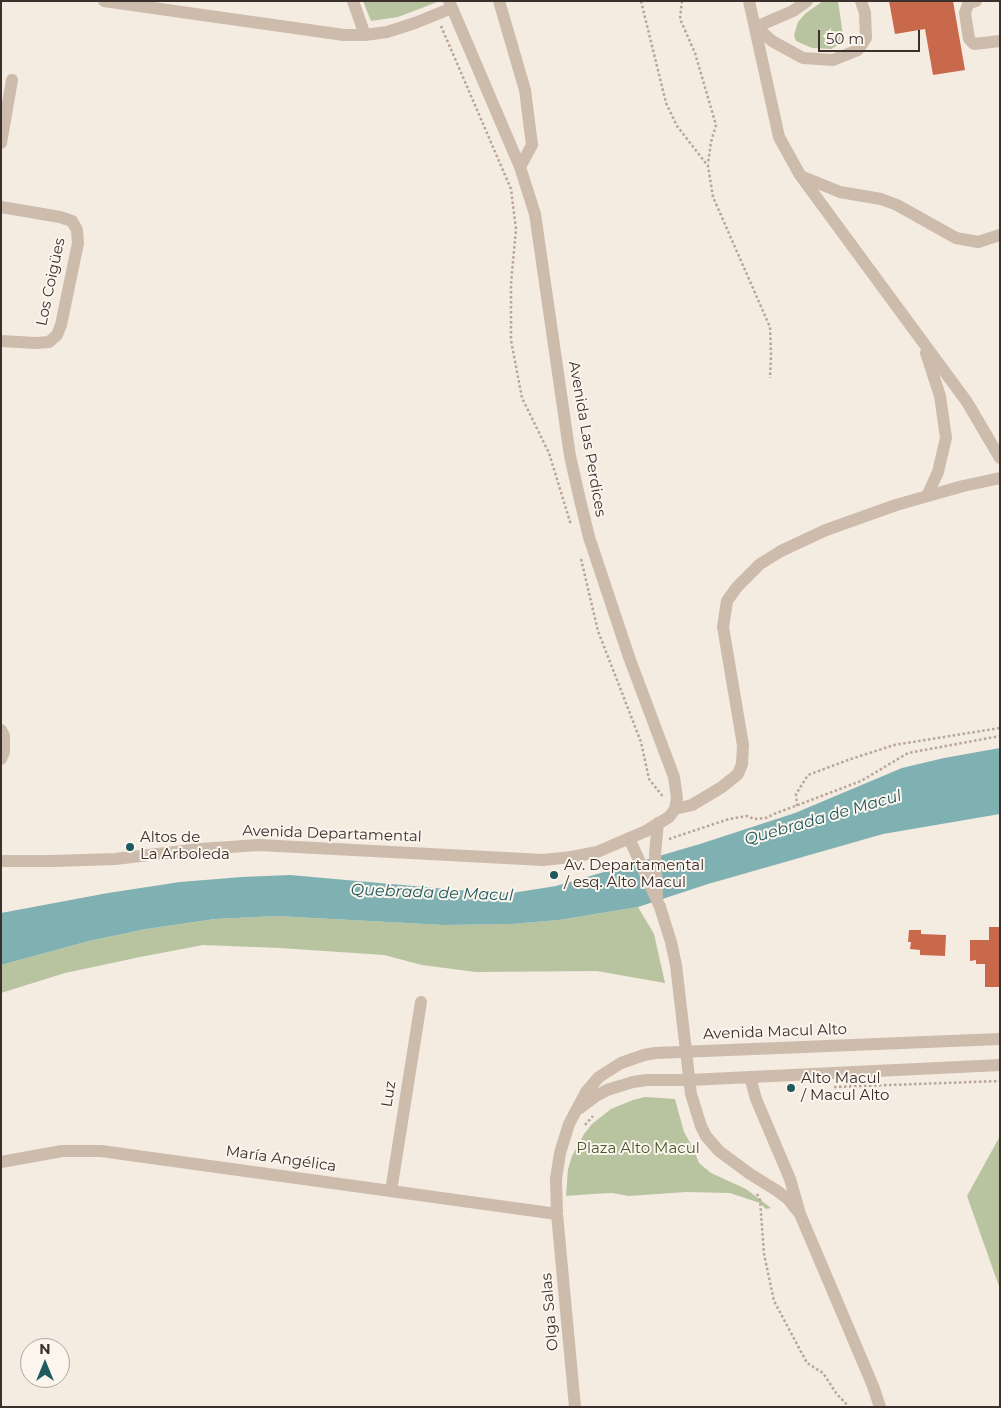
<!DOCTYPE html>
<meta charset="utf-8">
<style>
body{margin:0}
#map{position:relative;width:1001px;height:1408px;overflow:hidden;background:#f4ebe1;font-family:Montserrat,sans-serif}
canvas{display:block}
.frame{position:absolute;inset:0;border:2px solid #3b302b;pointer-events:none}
.north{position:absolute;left:20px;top:1338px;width:50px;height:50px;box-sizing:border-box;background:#fbf5ee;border:1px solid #aea6a0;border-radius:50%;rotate:0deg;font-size:14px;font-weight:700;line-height:20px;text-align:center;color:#3b302b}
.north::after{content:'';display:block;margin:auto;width:18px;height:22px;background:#1f5a5e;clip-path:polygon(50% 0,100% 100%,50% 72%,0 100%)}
.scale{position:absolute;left:818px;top:30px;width:102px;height:22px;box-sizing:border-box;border:2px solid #3b302b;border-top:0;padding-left:6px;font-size:15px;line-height:18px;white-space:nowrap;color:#3b302b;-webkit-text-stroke:4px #fbf5ee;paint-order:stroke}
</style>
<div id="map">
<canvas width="1001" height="1408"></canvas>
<div class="frame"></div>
<div class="north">N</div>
<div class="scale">50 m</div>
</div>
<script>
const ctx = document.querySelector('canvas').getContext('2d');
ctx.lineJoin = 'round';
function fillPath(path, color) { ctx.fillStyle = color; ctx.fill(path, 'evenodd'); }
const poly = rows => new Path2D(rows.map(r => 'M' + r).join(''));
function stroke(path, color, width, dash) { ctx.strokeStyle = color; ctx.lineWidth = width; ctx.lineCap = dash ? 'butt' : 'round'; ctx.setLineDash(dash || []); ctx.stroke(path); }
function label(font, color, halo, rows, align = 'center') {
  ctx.font = font + ' Montserrat,sans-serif'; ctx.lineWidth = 4; ctx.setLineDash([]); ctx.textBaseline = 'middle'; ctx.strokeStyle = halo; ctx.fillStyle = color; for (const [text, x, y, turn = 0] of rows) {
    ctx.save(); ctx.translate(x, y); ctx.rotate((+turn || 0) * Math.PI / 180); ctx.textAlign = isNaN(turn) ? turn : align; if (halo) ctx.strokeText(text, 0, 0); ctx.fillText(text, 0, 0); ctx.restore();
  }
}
fillPath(poly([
 [363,1,440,1,398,17,371,21],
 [823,1,838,1,844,42,831,49,812,48,796,41,794,35,798,22,806,13],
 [638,907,654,934,665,983,597,971,476,972,422,965,384,955,280,948,203,945,140,957,65,973,1,993,1,965,89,941,146,929,215,919,276,916,444,925,512,924,559,920],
 [645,1097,675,1099,684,1132,693,1148,699,1163,711,1173,746,1189,771,1208,766,1209,760,1203,730,1193,686,1192,629,1196,612,1193,592,1194,566,1196,568,1169,572,1156,584,1134,592,1124,611,1109,633,1100],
 [1000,1136,1000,1289,967,1196]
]), '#b8c4a0');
fillPath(poly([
 [1000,748,1000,814,883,834,708,884,638,907,559,920,512,924,444,925,276,916,215,919,146,929,89,941,1,965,1,913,108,893,180,882,242,877,290,875,481,892,512,893,556,886,700,844,795,813,902,768,944,758]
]), '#7fb0b2');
fillPath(poly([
 [889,1,953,1,965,70,933,75,925,29,895,34],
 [989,927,1000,927,1000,987,985,987,985,964,976,964,976,960,970,961,970,940,989,940],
 [909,930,921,930,921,934,946,935,945,956,920,955,920,950,910,949,911,942,908,942]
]), '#c8694b');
stroke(poly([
 [641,1,666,103,677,126,708,166,713,197,770,327,771,355,770,378],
 [682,1,680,19,695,53,716,125,711,142,708,164],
 [441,26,511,189,516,229,511,283,511,340,522,398,549,453,571,525],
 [581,559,598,631,641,742,649,779,664,798],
 [797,806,796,794,808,775,848,760,894,745,1000,728],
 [669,839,729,819,747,816,754,819,766,818,774,814,861,781,908,753,1000,736],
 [834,1087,1000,1081],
 [585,1125,593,1116],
 [757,1194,760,1200,764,1254,774,1301,807,1363,823,1373,836,1393,849,1407]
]), '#b9a596', 2.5, [2.5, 2.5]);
stroke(poly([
 [104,1,344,35,365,35,387,32,415,23,452,8],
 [353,1,365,35],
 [499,1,525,90,532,145,520,167],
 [749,1,779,137,800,175,967,402,1000,458],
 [807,1,793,11,756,27,772,41,803,58,833,60,858,50,866,38,865,13,861,1],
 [976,1,968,4,965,13,969,39,974,44,1000,41],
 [1,143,12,80],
 [803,177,840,192,881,199,897,205,956,238,978,242,1000,235],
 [1,207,60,217,72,221,77,230,78,243,61,325,57,335,49,342,36,343,1,341],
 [926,353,940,396,946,438,938,472,927,496],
 [1,730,4,736,4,752,1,759],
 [675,809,692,805,722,787,738,774,742,764,743,745,723,627,727,601,737,587,760,564,781,551,826,530,896,505,963,486,1000,478],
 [629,838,660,907,671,942,676,965,691,1094,701,1126,706,1136,719,1151,750,1174,776,1190,788,1199,800,1214],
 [1,861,53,861,115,859,200,849,259,845,543,860,572,857,597,852,646,831,669,817,675,809,677,798,674,777,629,657,589,537,580,500,570,456,535,214,520,167,449,1],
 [657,896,655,853,658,823],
 [750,1077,756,1099,790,1179,800,1214,873,1386,880,1407],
 [580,1108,596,1096,607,1090,633,1082,647,1080,689,1080,1000,1065],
 [1,1162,62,1151,101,1151,557,1214],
 [391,1191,421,1002],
 [575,1407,557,1214,556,1179,560,1153,569,1124,586,1092,599,1077,621,1063,644,1055,655,1053,1000,1039]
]), '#cdbbac', 12);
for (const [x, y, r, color] of [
 [130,847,5,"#1f5a5e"],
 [554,875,5,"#1f5a5e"],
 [791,1088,5,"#1f5a5e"]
]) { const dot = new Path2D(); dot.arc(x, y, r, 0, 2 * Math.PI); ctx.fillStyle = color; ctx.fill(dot); stroke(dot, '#fbf5ee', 2); }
label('15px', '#3b302b', '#fbf5ee', [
 ["Los Coigües",51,282,-78],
 ["Avenida Las Perdices",587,439,80],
 ["Avenida Departamental",332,834,2],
 ["Avenida Macul Alto",775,1032,-2],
 ["Luz",389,1094,-81],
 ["María Angélica",281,1159,8],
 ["Olga Salas",550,1312,-95]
]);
label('15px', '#3b302b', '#fbf5ee', [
 ["Altos de",140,838],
 ["La Arboleda",140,855],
 ["Av. Departamental",564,866],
 ["/ esq. Alto Macul",564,883],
 ["Alto Macul",801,1079],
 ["/ Macul Alto",801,1096]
], 'left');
label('15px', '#4a5a2e', '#fbf5ee', [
 ["Plaza Alto Macul",638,1149]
]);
label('italic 16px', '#1f5a5e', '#fbf5ee', [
 ["Quebrada de Macul",823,818,-16],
 ["Quebrada de Macul",432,893,2]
]);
</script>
